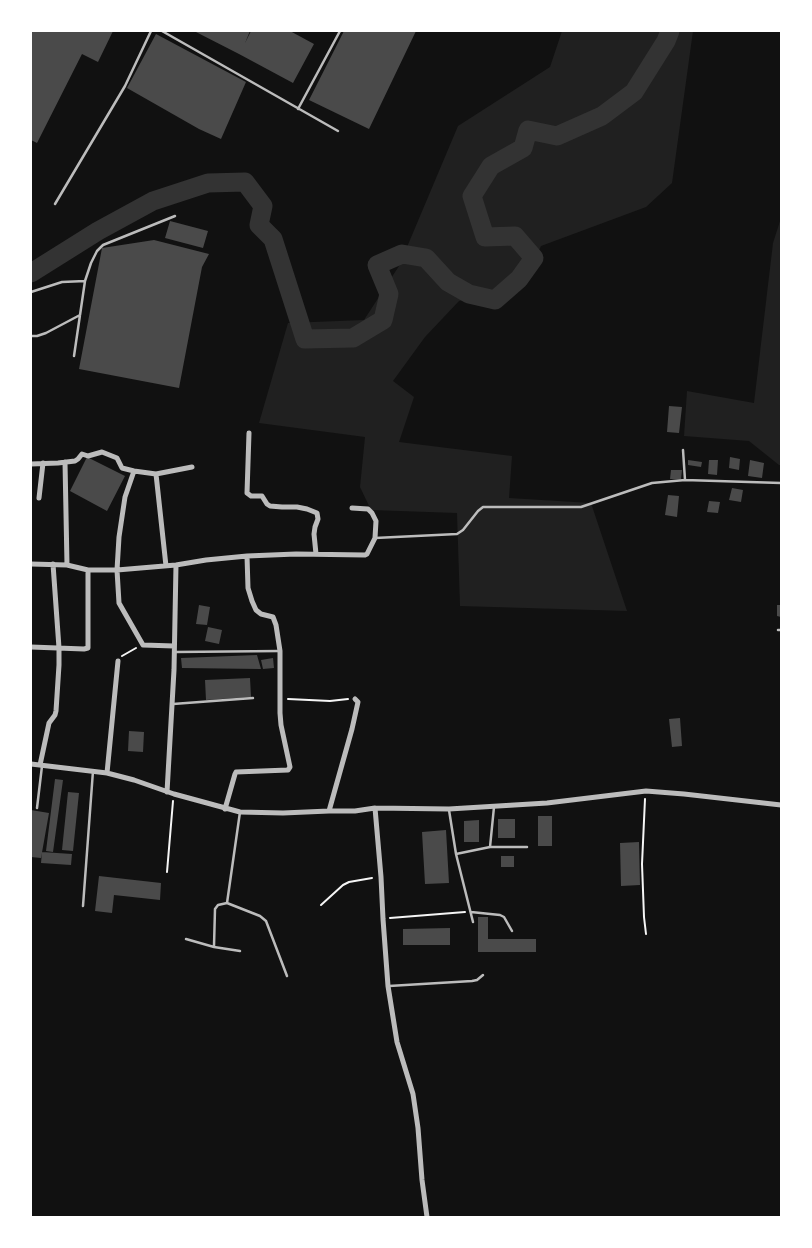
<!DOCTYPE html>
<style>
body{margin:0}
#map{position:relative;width:812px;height:1248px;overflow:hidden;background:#111;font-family:Figtree,sans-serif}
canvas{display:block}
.frame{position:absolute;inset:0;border:32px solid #fff;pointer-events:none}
</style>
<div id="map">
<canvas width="812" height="1248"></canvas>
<div class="frame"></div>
</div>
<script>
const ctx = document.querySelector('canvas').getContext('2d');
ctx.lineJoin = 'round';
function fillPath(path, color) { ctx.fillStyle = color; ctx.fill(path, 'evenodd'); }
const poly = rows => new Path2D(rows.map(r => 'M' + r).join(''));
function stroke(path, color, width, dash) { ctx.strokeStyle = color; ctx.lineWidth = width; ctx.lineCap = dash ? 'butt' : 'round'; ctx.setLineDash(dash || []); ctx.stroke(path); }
fillPath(poly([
 [562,31,693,31,672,183,646,207,541,246,524,283,459,301,425,337,393,381,414,397,399,442,512,456,509,498,591,503,627,611,460,606,457,513,371,510,360,487,365,437,259,423,288,323,364,320,399,266,458,126,550,67],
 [781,218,781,465,779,465,749,441,684,436,687,391,754,403,773,243]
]), '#202020');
stroke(poly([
 [31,273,98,231,153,201,208,183,245,182,263,206,259,225,273,239,305,339,353,338,383,320,389,294,377,265,402,254,426,258,448,282,469,294,495,300,519,279,534,258,515,236,485,237,472,196,491,166,523,148,528,130,557,136,602,116,634,92,666,41,670,31]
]), '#333', 19);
fillPath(poly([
 [31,31,113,31,98,62,82,54,37,143,31,140],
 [194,31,250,31,245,43,251,31,290,31,314,44,293,83,239,54],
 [344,31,416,31,369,129,309,100],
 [156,34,246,82,221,139,199,129,127,88],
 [170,221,208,231,203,248,165,238],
 [154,240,209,254,202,267,179,388,79,369,102,248],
 [669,406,682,407,679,433,667,432],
 [87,457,125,476,107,511,70,491],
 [730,457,740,459,739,470,729,468],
 [688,460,702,462,701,467,688,465],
 [709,460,718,460,717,475,708,474],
 [750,460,764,463,762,478,748,476],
 [671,470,682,470,681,479,670,479],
 [732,488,743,490,741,502,729,500],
 [668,495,679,496,677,517,665,515],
 [709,501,720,502,718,513,707,512],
 [199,605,210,607,207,625,196,624],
 [777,605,781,605,781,617,777,616],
 [208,627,222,630,219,644,205,641],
 [257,655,261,669,182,668,181,658],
 [273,658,274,668,263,669,261,660],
 [250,678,251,697,206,700,205,680],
 [680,718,682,746,672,747,669,719],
 [129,731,144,732,143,752,128,751],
 [55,779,63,780,53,852,46,851],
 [68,792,79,793,73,851,62,850],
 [31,810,49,813,41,858,31,857],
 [538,816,552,816,552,846,538,846],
 [498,819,515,819,515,838,498,838],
 [479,820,479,842,464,842,464,821],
 [446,830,449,883,425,884,422,832],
 [639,842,640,885,621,886,620,843],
 [42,852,72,854,71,865,41,863],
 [501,856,514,856,514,867,501,867],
 [99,876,161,883,160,900,114,895,112,913,95,911],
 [478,917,488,917,488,939,536,939,536,952,478,952],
 [450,928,450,945,403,945,403,929]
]), '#4a4a4a');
stroke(poly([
 [122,656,136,648],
 [288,699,330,701,348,699],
 [645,799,642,864,644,917,646,934],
 [167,872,173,801],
 [321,905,343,885,349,882,372,878],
 [390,918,465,912]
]), '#f5f5f5', 2);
stroke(poly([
 [162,31,338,131],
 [298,109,340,31],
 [55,204,125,86,151,31],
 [85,281,91,263,97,251,103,245,175,216],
 [31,292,62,282,85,281,74,356],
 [31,336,37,336,46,333,80,315],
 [683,450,685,480,781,483],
 [375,538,457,534,463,530,478,511,483,507,581,507,652,483,685,480],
 [778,630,781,630],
 [175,652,280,651],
 [173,704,253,698],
 [37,808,42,766],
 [449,810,456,854,473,922],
 [240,812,227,903,260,916,266,921,287,976],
 [490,847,494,807],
 [456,854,490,847,527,847],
 [83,906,93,771],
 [471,912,500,915,504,917,512,931],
 [186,939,214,947,240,951],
 [214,946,215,909,218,905,227,903],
 [389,986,472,981,477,980,483,975]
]), '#bcbcbc', 2.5);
stroke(poly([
 [249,433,247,493,251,496,262,496,267,504,270,506,282,507,297,507,307,509,317,513,318,519,315,527,314,534,316,554],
 [65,462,67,565],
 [31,464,58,463,75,461,78,459,82,454,88,456,102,452,117,458,122,468,134,471,156,474,192,467],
 [134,471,125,497,119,537,117,570,119,603,143,645,174,646],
 [156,474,166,566],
 [39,498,43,463],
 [31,564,67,565,88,570,117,570,176,565,206,560,247,556,296,554,365,555,367,554,375,538,376,521,372,513,368,509,352,508],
 [31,647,84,649,88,648,88,570],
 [31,764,107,773,134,780,174,794,240,812,283,813,329,811,355,811,375,808,449,809,547,803,646,791,684,794,781,805],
 [40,765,49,723,55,715,56,711,59,665,59,648,53,564],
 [107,773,118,661],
 [167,792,174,670,176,565],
 [375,808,381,877,383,919,388,986,397,1042,413,1094,418,1128,422,1180,427,1217],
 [225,809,235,774,236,772,288,770,290,767,281,725,280,713,280,651,276,625,273,617,261,614,256,610,252,601,248,588,247,556],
 [329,811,352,729,358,702,355,699]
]), '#bcbcbc', 5);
</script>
